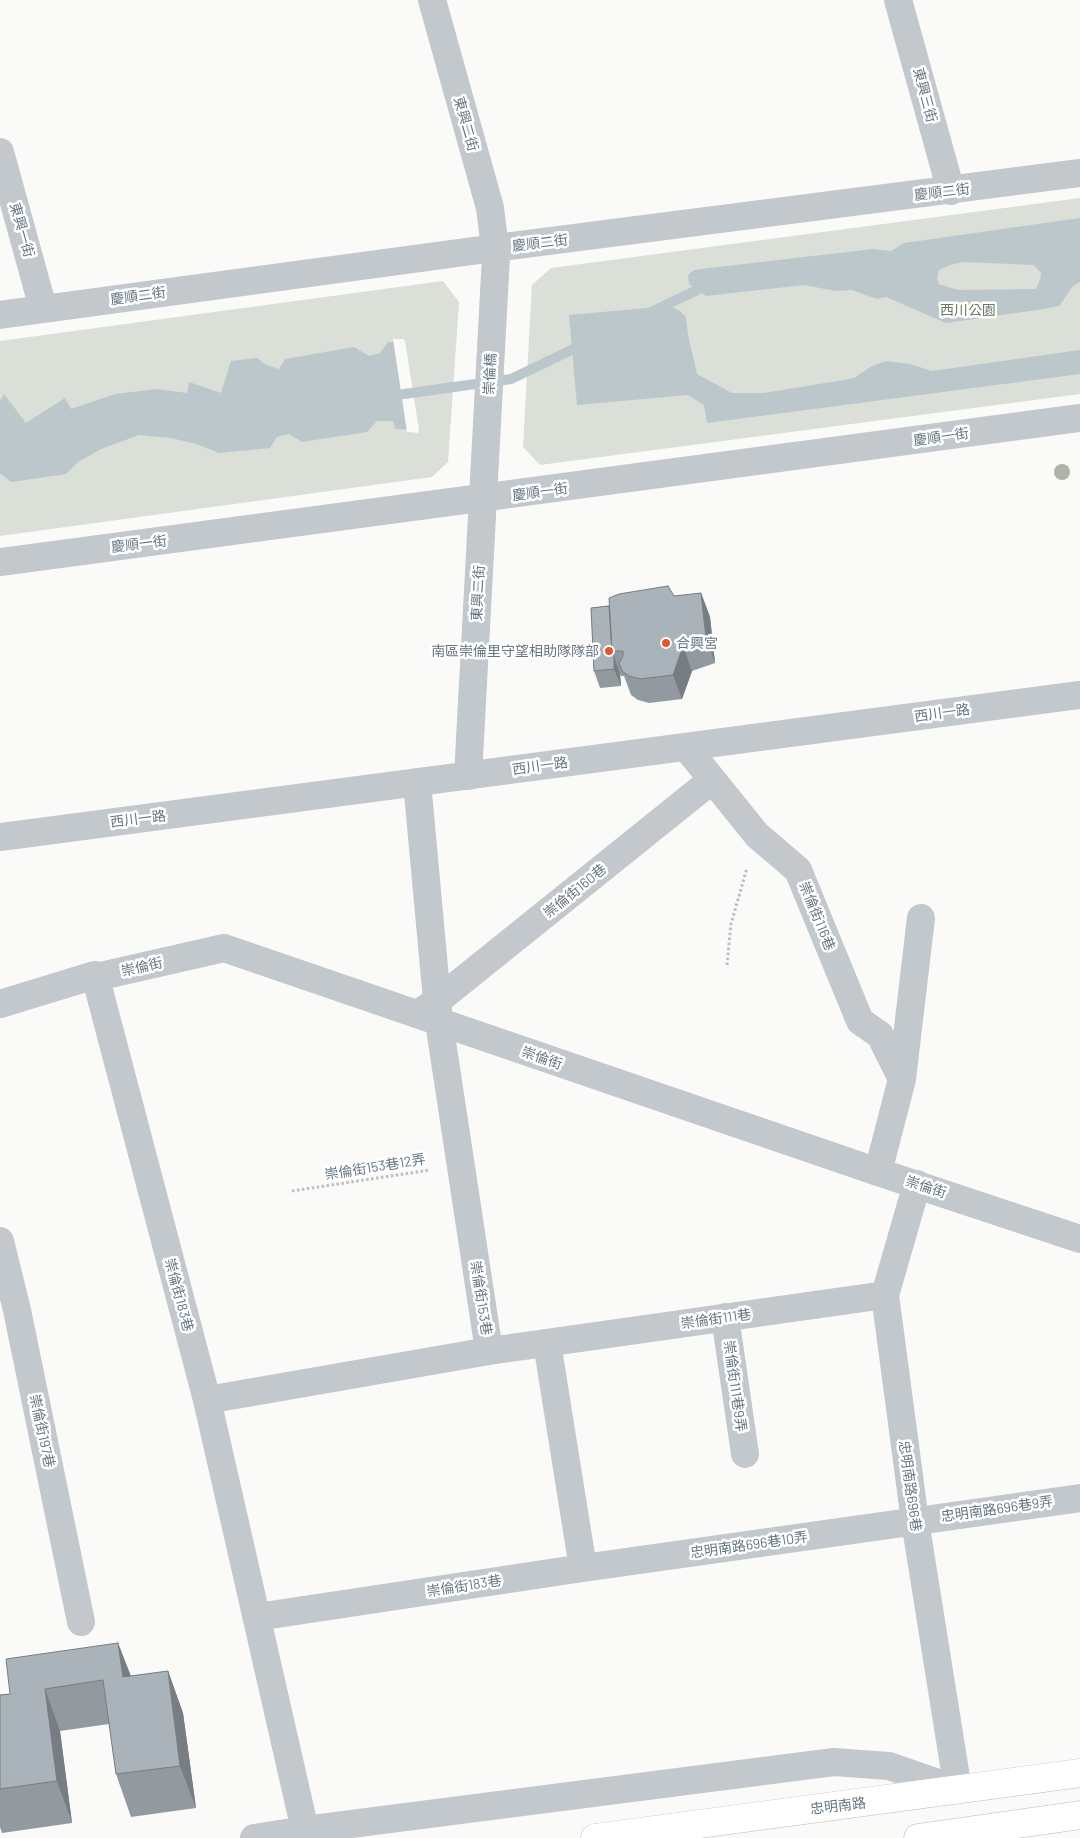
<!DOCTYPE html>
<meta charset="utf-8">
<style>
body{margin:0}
canvas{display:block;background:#fafaf8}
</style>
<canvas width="1080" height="1838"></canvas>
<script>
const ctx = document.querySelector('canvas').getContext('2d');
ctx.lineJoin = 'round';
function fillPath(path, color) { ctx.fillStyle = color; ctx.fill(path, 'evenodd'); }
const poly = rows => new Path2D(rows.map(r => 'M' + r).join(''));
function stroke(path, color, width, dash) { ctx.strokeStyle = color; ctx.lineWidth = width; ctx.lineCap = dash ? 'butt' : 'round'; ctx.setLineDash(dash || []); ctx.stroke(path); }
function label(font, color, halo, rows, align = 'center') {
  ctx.font = font + ' Barlow,"Noto Sans TC",sans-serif'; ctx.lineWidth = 5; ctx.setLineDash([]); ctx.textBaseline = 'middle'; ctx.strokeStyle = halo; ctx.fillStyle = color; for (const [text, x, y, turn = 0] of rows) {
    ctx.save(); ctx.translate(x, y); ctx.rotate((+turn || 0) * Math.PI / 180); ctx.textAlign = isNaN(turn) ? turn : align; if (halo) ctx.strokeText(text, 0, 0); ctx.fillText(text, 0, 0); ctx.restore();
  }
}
fillPath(poly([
 [1080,198,1080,394,540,465,523,447,532,285,551,268],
 [443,281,459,302,448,462,432,477,0,536,0,341]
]), '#dadfd7');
fillPath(poly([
 [1080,218,1080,282,1073,286,1059,306,1044,309,946,323,886,297,877,299,852,290,836,291,804,285,706,296,689,284,688,275,694,270,701,269,873,249,891,251,904,243],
 [963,262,1034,265,1041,273,1040,280,1036,289,958,290,939,284,937,278,939,270,950,265],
 [669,306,679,310,686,317,688,335,697,374,732,393,764,393,838,381,854,378,872,366,886,361,910,364,932,371,1080,350,1080,374,707,423,704,405,688,395,577,405,569,315],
 [388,342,402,342,417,430,395,429,393,421,377,421,367,432,302,442,289,434,277,437,270,448,219,453,196,444,171,438,139,435,101,449,78,462,66,474,11,482,0,473,0,401,4,394,26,423,65,398,71,409,115,394,157,389,187,393,189,382,221,393,231,361,257,358,266,365,279,369,285,359,354,347,369,356,380,353]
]), '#bbc7cb');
fillPath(poly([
 [393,339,403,339,405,341,419,430,418,433,407,432]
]), '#fafaf8');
stroke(poly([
 [651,312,710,284],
 [397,395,511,379,584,344]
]), '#bbc7cb', 10);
const major = poly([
 [595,1838,1080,1773],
 [918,1838,1080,1815]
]);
stroke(major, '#b5babe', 29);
stroke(poly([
 [727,965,731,924,747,868],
 [292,1191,430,1170]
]), '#bbbfc2', 3, [2.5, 2.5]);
stroke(poly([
 [432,0,490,208,496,256,468,776],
 [898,0,951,191],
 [0,152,43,308],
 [0,315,495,248,1080,173],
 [0,562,1080,418],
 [686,747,757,835,798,870,860,1021,880,1035,902,1079,878,1172],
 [0,837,1080,695],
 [95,975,207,1400,305,1830],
 [0,1004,95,975,101,976,224,948,878,1172,1080,1239],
 [426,1008,437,1001,712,780],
 [902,1079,921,918],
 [917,1184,885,1295,915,1521,958,1790],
 [0,1241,17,1310,81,1622],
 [725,1317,745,1454],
 [547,1343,583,1568],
 [489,1351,885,1295],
 [207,1400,489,1351,439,1022,417,782],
 [257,1617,583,1568,1080,1498],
 [254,1838,305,1830,834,1762,889,1766,958,1790]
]), '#c3c8cc', 28);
stroke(major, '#fff', 28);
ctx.fillStyle = '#aab4a7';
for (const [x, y] of [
 [1062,472]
]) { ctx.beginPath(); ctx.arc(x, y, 8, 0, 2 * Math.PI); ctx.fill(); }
fillPath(poly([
 [701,593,710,617,715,663,692,671,682,699,649,703,638,700,631,695,624,676,621,676,620,674,621,686,600,688,594,671,591,608],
 [118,1643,131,1676,168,1671,183,1713,196,1808,131,1817,116,1774,109,1724,60,1731,72,1823,2,1833,0,1827,0,1695,10,1694]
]), '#929a9f');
fillPath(poly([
 [701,593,710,617,715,663,706,638],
 [683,646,692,671,682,699,673,675],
 [614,657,620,674,621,686,614,669],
 [118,1643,134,1685,123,1677],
 [168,1671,183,1713,196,1808,180,1766],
 [45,1689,60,1731,72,1823,57,1781]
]), '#777d82');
const building = poly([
 [668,586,674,596,701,593,706,638,683,646,673,675,640,679,629,676,622,671,619,663,623,656,623,651,612,651,609,598,619,594,668,586],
 [609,606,612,651,614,657,614,669,594,671,591,608,609,606],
 [118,1643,123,1677,168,1671,180,1766,116,1774,103,1680,45,1689,57,1781,0,1789,0,1695,10,1694,6,1659,118,1643]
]);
fillPath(building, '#aab3b9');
stroke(building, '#777d82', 1);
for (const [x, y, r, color] of [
 [666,643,5,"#e4572e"],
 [609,651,5,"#e4572e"]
]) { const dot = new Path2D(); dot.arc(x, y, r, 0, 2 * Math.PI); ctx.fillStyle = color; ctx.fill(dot); stroke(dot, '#fff', 2); }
label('14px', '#657683', '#fff', [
 ["東興三街",925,95,75],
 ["東興二街",466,124,74],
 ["慶順二街",942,192,-7],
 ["東興一街",22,230,74],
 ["慶順二街",540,243,-7],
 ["慶順二街",138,296,-8],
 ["崇倫橋",490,374,-87],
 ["慶順一街",941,437,-8],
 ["慶順一街",540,492,-8],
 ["慶順一街",139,544,-7],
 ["東興二街",478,593,-87],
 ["西川一路",942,713,-8],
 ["西川一路",540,766,-8],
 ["西川一路",138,819,-7],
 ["崇倫街160巷",575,891,-39],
 ["崇倫街116巷",817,916,68],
 ["崇倫街",142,967,-13],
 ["崇倫街",542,1058,19],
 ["崇倫街153巷12弄",375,1167,-9],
 ["崇倫街",926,1187,18],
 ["崇倫街183巷",179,1295,75],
 ["崇倫街153巷",481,1298,81],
 ["崇倫街111巷",716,1319,-8],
 ["崇倫街111巷9弄",735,1386,82],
 ["崇倫街197巷",42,1431,78],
 ["忠明南路696巷",910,1486,82],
 ["忠明南路696巷9弄",997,1509,-8],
 ["忠明南路696巷10弄",749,1545,-8],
 ["崇倫街183巷",464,1586,-9],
 ["忠明南路",838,1806,-7]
]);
label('14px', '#687a64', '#fff', [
 ["西川公園",968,310]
]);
label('14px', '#657683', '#fff', [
 ["合興宮",676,643],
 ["南區崇倫里守望相助隊隊部",599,651,"right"]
], 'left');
</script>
